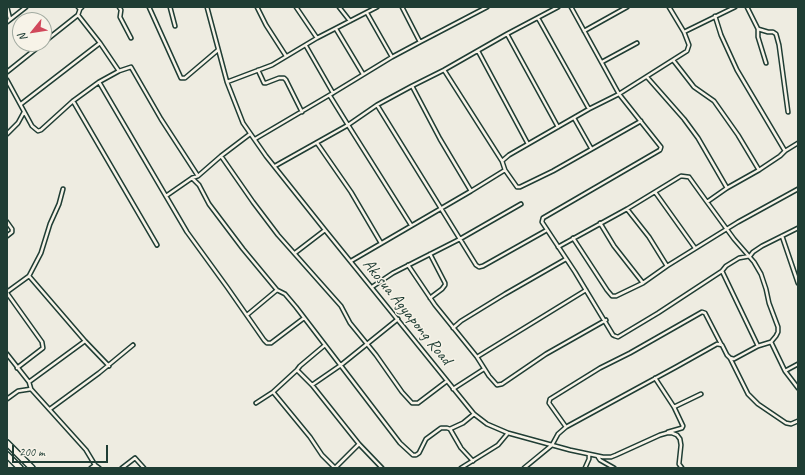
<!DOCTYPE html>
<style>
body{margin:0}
#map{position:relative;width:805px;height:475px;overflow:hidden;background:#eeece1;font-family:Caveat,sans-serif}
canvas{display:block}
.frame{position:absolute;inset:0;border:8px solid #1f3d34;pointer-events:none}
.north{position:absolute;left:12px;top:12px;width:40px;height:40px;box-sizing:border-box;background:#f7f3e8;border:1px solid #a1aaa0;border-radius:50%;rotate:240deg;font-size:11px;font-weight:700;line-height:16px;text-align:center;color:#1f3d34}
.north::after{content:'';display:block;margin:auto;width:14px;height:18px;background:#d1495b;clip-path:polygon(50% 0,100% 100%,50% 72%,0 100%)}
.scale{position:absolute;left:12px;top:445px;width:96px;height:18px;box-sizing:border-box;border:2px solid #1f3d34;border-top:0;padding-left:5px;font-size:12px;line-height:14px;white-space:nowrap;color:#1f3d34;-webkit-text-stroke:3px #f7f3e8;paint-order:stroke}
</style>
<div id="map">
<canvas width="805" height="475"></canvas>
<div class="frame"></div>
<div class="north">N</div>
<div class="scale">200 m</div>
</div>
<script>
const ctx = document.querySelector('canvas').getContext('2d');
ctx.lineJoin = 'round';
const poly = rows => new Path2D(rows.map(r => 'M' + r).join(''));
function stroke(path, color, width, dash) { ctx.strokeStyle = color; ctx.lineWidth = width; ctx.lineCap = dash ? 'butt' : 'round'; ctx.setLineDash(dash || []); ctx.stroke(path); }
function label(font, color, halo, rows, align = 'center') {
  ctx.font = font + ' Caveat,sans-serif'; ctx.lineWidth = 3; ctx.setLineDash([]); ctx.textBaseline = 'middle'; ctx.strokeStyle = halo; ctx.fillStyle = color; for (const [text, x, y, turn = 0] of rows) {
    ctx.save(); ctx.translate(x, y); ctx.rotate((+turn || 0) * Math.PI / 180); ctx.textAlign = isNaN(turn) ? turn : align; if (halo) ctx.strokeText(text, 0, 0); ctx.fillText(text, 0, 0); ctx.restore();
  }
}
const street = poly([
 [7,7,10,19],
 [78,7,80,9,82,7],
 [119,7,121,10,120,17,131,38],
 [149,7,181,78,185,78,218,50],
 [170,7,175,26],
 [207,7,227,82,243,123,266,156,325,230,474,414,487,424,508,433,570,450,603,457,611,457,616,455,660,435,667,433,672,433,677,435,680,439,681,445,679,464,682,468],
 [257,7,266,25,286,56],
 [296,7,317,38],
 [339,7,350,21],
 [571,7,619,94,661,147,660,150,543,218,542,222,575,272,613,335,615,336,618,337,658,313,722,271],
 [669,7,684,32],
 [747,7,758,29,768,32,773,32,776,34,779,45,788,112],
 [80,9,78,15,100,43,119,71],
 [367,13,392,57],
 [715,16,721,35,737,70,785,151,780,156,759,170],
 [538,18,589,109],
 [7,22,26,7],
 [336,29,363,74],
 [758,29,758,37,766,63],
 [584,31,627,7],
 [507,34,558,127],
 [44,42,78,15],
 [420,42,487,7],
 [306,46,333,93,392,57,420,42,402,7],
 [478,51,528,144],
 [602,62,637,43],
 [258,70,264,83,266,83,279,78,284,78,286,80,302,112],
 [444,70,502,161],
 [7,72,42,44],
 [647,77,684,119,698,138,727,188],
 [7,80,32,126,38,131,41,130,73,101,99,82],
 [227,82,272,65,317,38,377,7],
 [412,86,440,139,471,191],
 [73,101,157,245],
 [21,104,100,43],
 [377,105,476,265,479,267,483,266,547,230],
 [574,118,591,148],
 [7,134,18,123,24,112],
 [255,139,333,93],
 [317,143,351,192,381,243],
 [785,151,798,143],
 [221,156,253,202,278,235,341,306,350,323,376,355,402,392,412,403,418,403,447,381],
 [275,166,348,125,330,96],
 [505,170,517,187,520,187,553,171,641,121],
 [198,176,161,119,131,67,119,71,99,82,187,232,227,287,264,340,267,343,271,343,304,318],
 [192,178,199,185,209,204,243,249,277,290,285,294,296,307,400,443,413,455,416,455,419,453,426,439,441,428,447,428,450,429,461,448,473,461],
 [655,192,695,248],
 [166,196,192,178,198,176,221,156,250,134],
 [627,209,649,237,667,266],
 [7,222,12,229,12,232,7,236],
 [600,223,614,246,643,283],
 [411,225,348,125,377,105,412,86,444,70,507,34,558,7],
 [782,236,798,283],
 [573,238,607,290,612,296,616,296,643,283,667,266,738,222,798,189],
 [558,247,627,209,681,176,689,177,707,202,727,188,759,170,738,135,714,101,694,87,673,60],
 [295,253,325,230],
 [430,254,445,283,445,285,442,289,430,298],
 [351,261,471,191,505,170,502,161,509,155,589,109,619,94,687,51,689,45,684,32,735,7],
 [408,265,435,305,477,357,489,376,497,385,502,384,546,354,606,320],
 [29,276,41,253,50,224,59,204,63,189],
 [372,287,393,273,460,239,521,204],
 [7,292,29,276,85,341,29,382],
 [7,293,42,342,43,348,17,368],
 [247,315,277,290],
 [453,328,461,321,505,294,566,259],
 [85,341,109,366],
 [771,342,785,371,798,364],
 [758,346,722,271,726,266,739,258,750,256,753,252,762,246,798,228],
 [7,354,29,382,31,389,86,450,95,465],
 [477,357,586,290],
 [730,358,748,394,758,404,786,423,791,424,798,421],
 [297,370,312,385,359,444,382,468],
 [785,371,798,388],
 [655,378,674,407,683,426,682,428,668,432],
 [312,385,341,365,398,319],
 [453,389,484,369],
 [273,392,310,437,322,455,335,468,359,444],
 [7,399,18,391,31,389],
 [256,403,273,392,297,370,300,366,325,345],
 [674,407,701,394],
 [50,409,99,373,133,345],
 [566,427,549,403,550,399,600,368,630,353,702,312,705,313,721,344],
 [450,429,463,423,474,414],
 [598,457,600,460,614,468],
 [91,468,95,465,99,468],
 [122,468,135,458,144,468],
 [461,468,498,445,508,433],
 [524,468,552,445,558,434,566,427,676,367,717,344,722,345,727,355,730,358,734,359,758,346,771,342,776,336,778,332,778,327,769,303,766,289,761,274,754,262,734,239,707,202],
 [585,468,589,459,589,454]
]);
const highway = poly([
 [7,443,32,468],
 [7,455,20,468]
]);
stroke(street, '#1f3d34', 5.5);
stroke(highway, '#1f3d34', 8);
stroke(street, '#f7f3e8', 2.5);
stroke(highway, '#f7f3e8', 5);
label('17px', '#1f3d34', '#f7f3e8', [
 ["Akosua Agyapong Road",407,312,51]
]);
</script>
